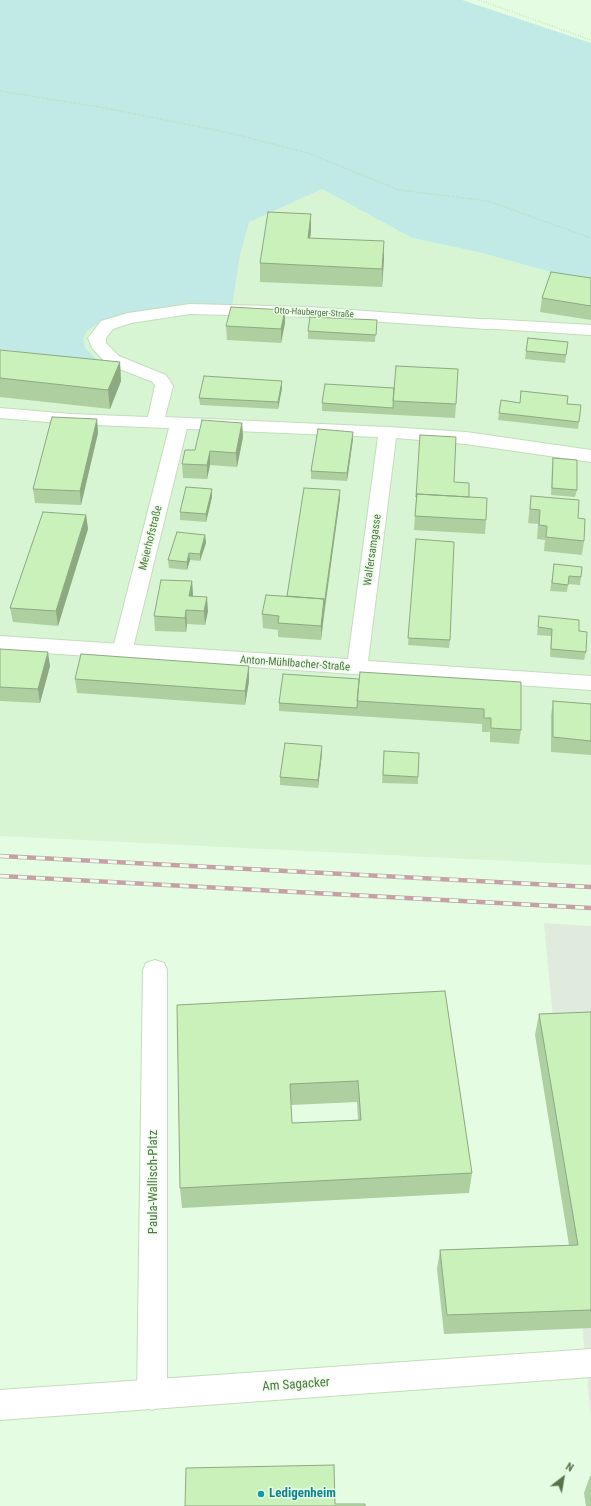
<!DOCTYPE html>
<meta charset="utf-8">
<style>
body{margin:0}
#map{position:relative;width:591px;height:1506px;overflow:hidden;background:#e4fce2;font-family:"Roboto Condensed",sans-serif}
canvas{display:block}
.north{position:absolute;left:543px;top:1458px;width:40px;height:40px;-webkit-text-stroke:3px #eaffe8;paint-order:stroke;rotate:31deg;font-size:11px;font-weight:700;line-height:16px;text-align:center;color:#577349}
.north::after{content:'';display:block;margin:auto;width:14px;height:18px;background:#577349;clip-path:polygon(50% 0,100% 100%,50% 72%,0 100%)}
</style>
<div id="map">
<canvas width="591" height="1506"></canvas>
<div class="north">N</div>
</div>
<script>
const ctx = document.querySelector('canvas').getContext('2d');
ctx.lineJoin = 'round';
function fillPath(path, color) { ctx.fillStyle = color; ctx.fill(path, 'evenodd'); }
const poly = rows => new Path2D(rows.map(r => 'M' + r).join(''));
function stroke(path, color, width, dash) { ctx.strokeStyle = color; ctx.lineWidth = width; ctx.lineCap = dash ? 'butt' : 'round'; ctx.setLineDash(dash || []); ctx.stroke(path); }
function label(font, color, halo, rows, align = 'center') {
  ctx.font = font + ' "Roboto Condensed",sans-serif'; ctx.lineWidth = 3; ctx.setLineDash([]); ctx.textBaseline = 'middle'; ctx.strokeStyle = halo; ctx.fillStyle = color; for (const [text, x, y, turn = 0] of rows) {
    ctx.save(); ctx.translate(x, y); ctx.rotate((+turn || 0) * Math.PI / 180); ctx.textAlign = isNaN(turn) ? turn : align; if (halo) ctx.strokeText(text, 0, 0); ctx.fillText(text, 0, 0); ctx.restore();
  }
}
fillPath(poly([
 [0,129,322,189,412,238,478,252,591,283,591,865,0,836]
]), '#d8f5d3');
fillPath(poly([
 [544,923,591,926,591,1418]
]), '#e0ebdd');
fillPath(poly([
 [0,0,462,0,591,43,591,283,478,252,412,238,322,189,249,222,240,255,232,306,116,317,94,326,86,332,83,339,85,348,97,360,0,349]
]), '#c1e9e5');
const service = poly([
 [487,319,591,325,591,335,481,328,479,324,481,320,487,319],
 [179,419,185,420,188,424,132,652,129,657,122,659,115,657,112,652,170,424,173,420,179,419],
 [155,960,164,963,167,970,167,1395,163,1405,152,1410,141,1405,137,1395,143,970,146,963,155,960]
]);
const minor = poly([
 [190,304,309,307,493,320,495,324,493,328,487,329,309,317,190,314,131,323,113,329,106,338,106,343,119,356,166,375,173,386,165,417,388,427,466,432,591,450,591,462,466,444,396,438,368,661,591,676,591,690,0,650,0,636,348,659,378,437,71,424,0,418,0,408,71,414,148,417,155,386,153,382,107,364,92,348,88,338,101,321,128,313,190,304],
 [591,1349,591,1377,0,1420,0,1390,591,1349]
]);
stroke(service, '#c3ddbb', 2);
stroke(minor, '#c3ddbb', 2);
stroke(poly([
 [479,0,591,40],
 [0,91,105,108,230,133,308,153,399,190,488,201,591,238]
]), '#afd59d', 1.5, [0.5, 2]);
fillPath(service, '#fff');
fillPath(minor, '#fff');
const rail = poly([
 [0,856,591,887],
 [0,876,591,908]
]);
stroke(rail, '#c5a1a7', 4.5);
stroke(rail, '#eaffe8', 3, [9]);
fillPath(poly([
 [311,232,310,238,384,259,382,287,260,282,260,263],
 [591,278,591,320,540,312,542,298],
 [285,310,285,323,281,343,227,340,226,326],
 [376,328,375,342,308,339,308,331],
 [528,338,568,342,565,363,525,359],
 [0,350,120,362,121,381,110,409,0,397],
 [325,384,456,404,455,418,322,411,322,403],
 [282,388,278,409,200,405,199,398],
 [520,403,581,405,578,429,498,420,499,413],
 [97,419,98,433,81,505,35,503,33,489],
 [242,423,243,437,237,467,210,465,207,479,183,478,182,464,195,450],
 [420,435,454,482,469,497,486,520,485,534,414,530],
 [353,439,347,481,311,479,311,471],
 [553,458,577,490,575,497,551,495,552,466],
 [212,489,212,497,206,522,180,520,180,512],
 [340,490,340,498,321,640,278,637,278,630,263,628,262,614,287,596],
 [531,496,578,518,584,541,582,555,544,551,545,540,537,539,538,524,528,523],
 [86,515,88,529,58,626,13,622,10,608],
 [205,535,206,543,200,561,190,560,187,570,169,568,168,560],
 [416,539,450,640,449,648,408,645],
 [554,564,581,577,580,585,568,584,567,592,550,591],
 [192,581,193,596,208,611,205,625,187,624,186,632,155,631,154,616],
 [539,616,579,631,586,652,584,660,550,657,551,636,537,635],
 [0,649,50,666,40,703,0,701],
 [75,679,249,681,245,705,77,693],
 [359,679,521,682,521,730,519,744,490,742,490,732,482,732,482,724,279,711,279,703],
 [553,701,591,704,591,755,551,752,551,715],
 [384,751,418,777,418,784,382,783],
 [322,753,318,788,280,785,280,777],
 [445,991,472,1173,469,1193,182,1208,180,1188,177,1005],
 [357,1102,358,1120,292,1123,291,1105],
 [591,1012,591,1328,444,1334,437,1269,440,1250,569,1245,535,1035,539,1014],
 [590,1476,591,1476,591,1506,586,1506,584,1493]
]), '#aecfa0');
fillPath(poly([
 [311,214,311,232,307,256,308,238],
 [384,241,384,259,382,287,382,269],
 [285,310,285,323,281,343,281,329],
 [120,362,121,381,110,409,108,390],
 [282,381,282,388,278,409,278,402],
 [97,419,98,433,81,505,80,491],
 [242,423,243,437,237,467,236,453],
 [353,432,353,439,347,481,347,473],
 [210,451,210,465,207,479,207,465],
 [212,489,212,497,206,522,206,514],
 [340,490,340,498,324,613,324,606],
 [86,515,88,529,58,626,56,611],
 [205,535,206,543,200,561,200,554],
 [189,553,190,560,187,570,187,562],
 [192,581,193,595,190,610,189,596],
 [207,597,208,611,205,625,204,611],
 [324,599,324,613,321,640,321,626],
 [186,610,187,624,186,632,185,618],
 [48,652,50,666,40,703,38,689],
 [249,666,249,681,245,705,245,691],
 [322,746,322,753,318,788,318,780]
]), '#8da982');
const building = poly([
 [268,212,311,214,308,238,384,241,382,269,260,263,268,212],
 [551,272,591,278,591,306,542,298,551,272],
 [231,307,285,310,281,329,226,326,231,307],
 [310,317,377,320,376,335,308,331,310,317],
 [528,338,568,342,566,355,526,351,528,338],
 [0,350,120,362,108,390,0,378,0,350],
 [396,366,458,369,456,404,393,401,396,366],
 [204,376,282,381,278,402,199,398,204,376],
 [325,384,394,388,393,408,322,403,325,384],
 [521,391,568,396,567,404,581,405,579,422,499,413,501,400,520,403,521,391],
 [52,417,97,419,80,491,33,489,52,417],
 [202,420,242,423,236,453,210,451,207,465,182,464,185,450,195,450,202,420],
 [318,429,353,432,347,473,311,471,318,429],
 [420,435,456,437,454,482,469,483,469,497,417,494,416,497,420,435],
 [553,458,577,460,577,490,552,488,553,458],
 [186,487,212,489,206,514,180,512,186,487],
 [304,488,340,490,324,606,324,599,287,596,304,488],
 [417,494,487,498,486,520,415,516,417,494],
 [531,496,579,500,578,518,585,519,584,541,546,537,547,526,539,525,540,510,530,509,531,496],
 [43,512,86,515,56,611,10,608,43,512],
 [177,532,205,535,200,554,189,553,187,562,168,560,177,532],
 [416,539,454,542,450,640,408,638,416,539],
 [554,564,582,567,581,577,569,576,568,585,552,583,554,564],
 [161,580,192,581,189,596,207,597,204,611,186,610,185,618,154,616,161,580],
 [266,595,324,599,321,626,278,623,279,616,262,614,266,595],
 [539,616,579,620,579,631,587,632,586,652,551,649,552,629,538,627,539,616],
 [0,649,48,652,38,689,0,687,0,649],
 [81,654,249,666,245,691,75,679,81,654],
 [360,672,521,682,521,730,491,728,491,718,484,718,484,709,357,701,360,672],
 [283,674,359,679,357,708,279,703,283,674],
 [553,701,591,704,591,741,553,737,553,701],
 [285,743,322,746,318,780,280,777,285,743],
 [384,751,419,753,418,777,383,775,384,751],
 [445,991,472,1173,180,1188,177,1005,445,991],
 [358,1081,361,1120,292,1123,290,1084,358,1081],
 [591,1012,591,1310,447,1315,440,1250,578,1245,539,1014,591,1012],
 [334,1465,335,1504,365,1504,365,1506,185,1506,186,1468,334,1465]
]);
fillPath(building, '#caf1ba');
stroke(building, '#8da982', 1);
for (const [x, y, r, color] of [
 [261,1494,4,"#0f9aa8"]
]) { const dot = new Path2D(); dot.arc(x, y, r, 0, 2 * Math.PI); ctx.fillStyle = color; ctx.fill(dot); stroke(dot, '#eaffe8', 1.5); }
label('9px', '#577349', '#eaffe8', [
 ["Otto-Hauberger-Straße",314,313,3]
]);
label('11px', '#577349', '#eaffe8', [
 ["Meierhofstraße",151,538,-76],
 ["Walfersamgasse",373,550,-82],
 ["Anton-Mühlbacher-Straße",295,664,4]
]);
label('13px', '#577349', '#eaffe8', [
 ["Paula-Wallisch-Platz",154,1182,-90],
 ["Am Sagacker",296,1385,-4]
]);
label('bold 13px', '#0d838f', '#eaffe8', [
 ["Ledigenheim",269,1494]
], 'left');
</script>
